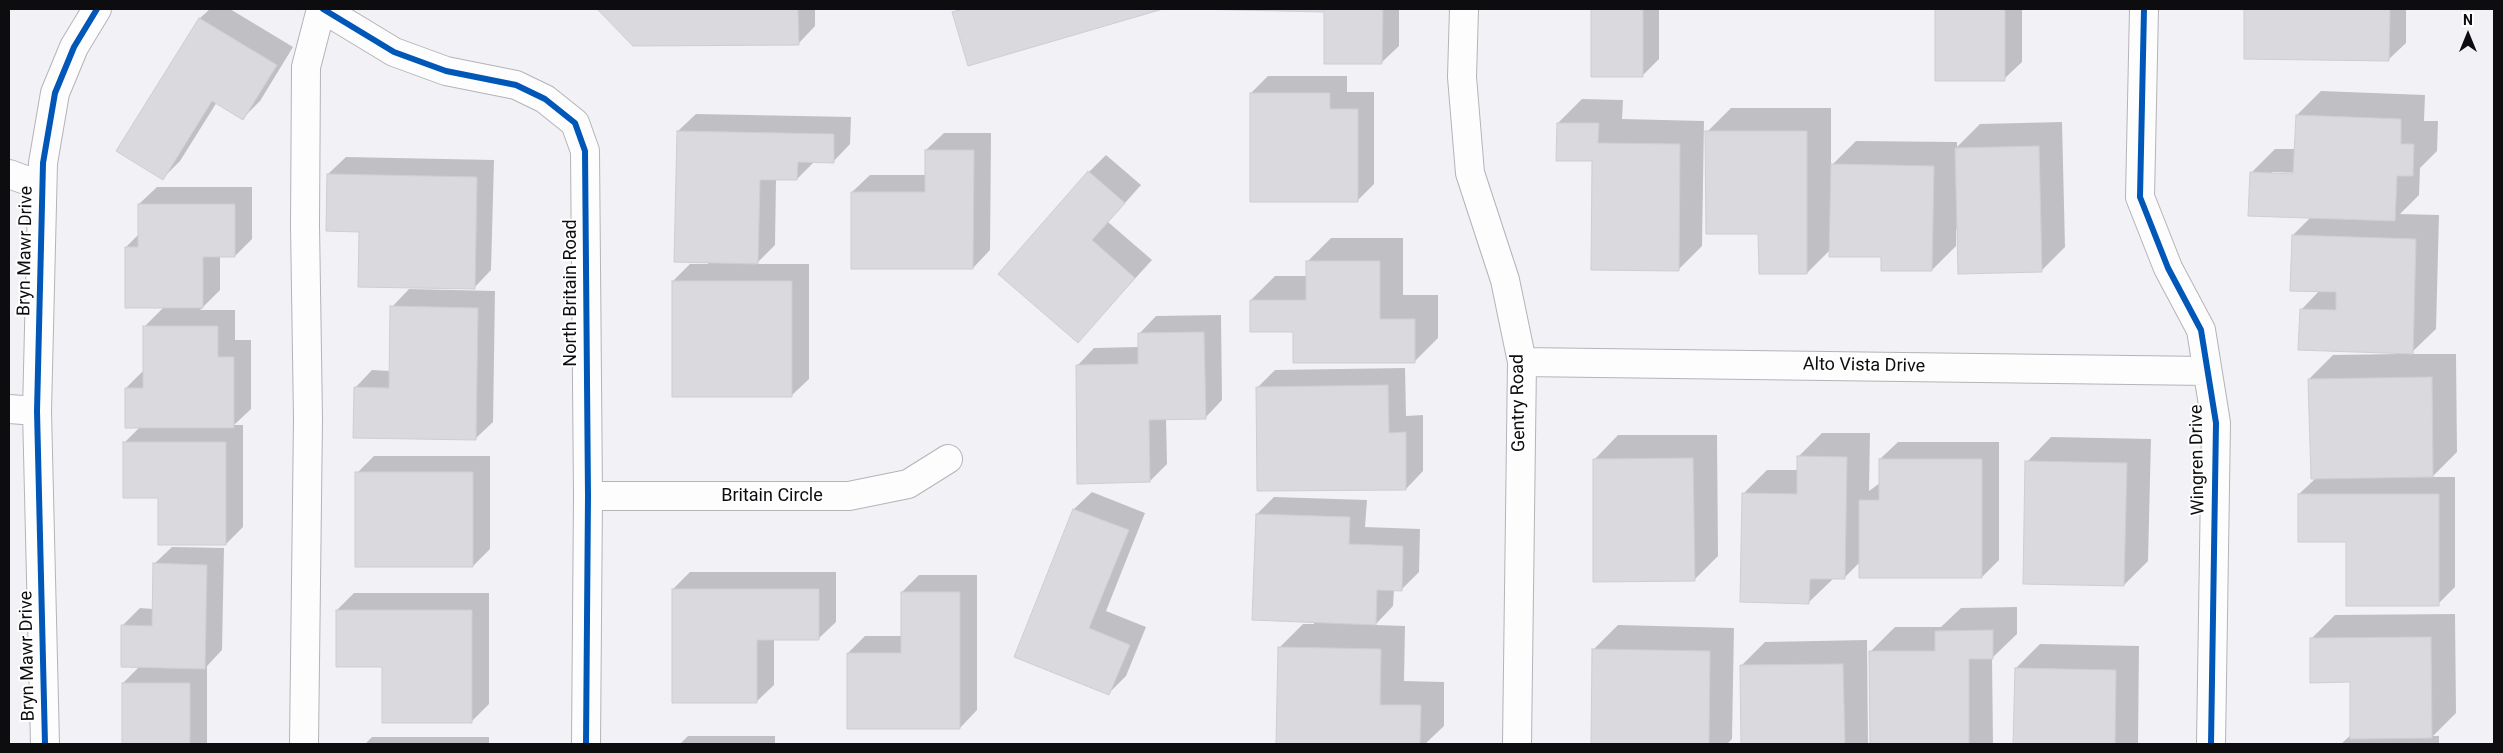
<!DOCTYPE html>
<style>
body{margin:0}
#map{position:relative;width:2503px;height:753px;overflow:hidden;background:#f1f1f6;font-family:Roboto,sans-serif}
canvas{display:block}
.frame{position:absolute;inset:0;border:10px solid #0d0d10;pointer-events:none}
.north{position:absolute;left:2443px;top:10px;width:50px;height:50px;-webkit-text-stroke:4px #fff;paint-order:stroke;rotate:0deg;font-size:14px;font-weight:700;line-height:20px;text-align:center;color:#0d0d10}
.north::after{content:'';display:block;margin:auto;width:18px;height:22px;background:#0d0d10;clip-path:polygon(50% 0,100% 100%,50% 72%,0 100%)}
</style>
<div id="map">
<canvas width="2503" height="753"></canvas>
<div class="frame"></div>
<div class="north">N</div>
</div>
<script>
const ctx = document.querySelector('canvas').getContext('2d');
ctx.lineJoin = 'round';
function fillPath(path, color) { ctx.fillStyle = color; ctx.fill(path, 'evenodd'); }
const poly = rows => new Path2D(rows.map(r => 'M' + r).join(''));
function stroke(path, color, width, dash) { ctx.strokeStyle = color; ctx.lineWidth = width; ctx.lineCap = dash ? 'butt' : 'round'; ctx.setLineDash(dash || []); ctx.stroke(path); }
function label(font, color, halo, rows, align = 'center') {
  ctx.font = font + ' Roboto,sans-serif'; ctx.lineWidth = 4; ctx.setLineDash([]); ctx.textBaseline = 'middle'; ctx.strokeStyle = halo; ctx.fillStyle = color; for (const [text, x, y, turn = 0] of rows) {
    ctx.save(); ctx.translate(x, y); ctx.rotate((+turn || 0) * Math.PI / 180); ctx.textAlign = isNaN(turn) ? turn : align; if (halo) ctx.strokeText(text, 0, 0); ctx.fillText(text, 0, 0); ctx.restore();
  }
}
fillPath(poly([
 [210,9,230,9,293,47,260,101,243,118,217,102,180,161,162,179,117,150,200,18],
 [599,9,815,9,815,26,798,44,633,45],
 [958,9,1159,9,969,64,954,13],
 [1194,9,1399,9,1399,46,1381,63,1326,10],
 [1592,9,1659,9,1659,59,1642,76,1592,76],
 [1936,9,2022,9,2022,62,2004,79,1936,79],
 [2245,9,2406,9,2406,43,2388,60,2245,58],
 [1268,76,1347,76,1347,92,1374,92,1374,184,1357,201,1251,93],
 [2321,91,2425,95,2424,121,2438,121,2437,151,2420,168,2419,195,2400,214,2439,215,2436,329,2410,354,2456,354,2457,452,2432,477,2455,477,2455,587,2438,604,2299,494,2316,478,2309,379,2333,355,2400,354,2400,352,2301,310,2320,290,2293,235,2311,217,2251,173,2275,149,2295,149,2297,115],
 [2272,172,2300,173,2299,175,2272,174],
 [1582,99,1623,100,1622,119,1704,121,1702,246,1678,270,1594,160,1558,123],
 [1731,108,1831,108,1831,166,1856,141,1957,142,1957,147,1980,124,2062,122,2065,247,2041,271,1956,229,1956,246,1932,270,1882,256,1831,249,1807,273,1760,233,1707,132],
 [696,114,851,117,850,144,833,162,815,161,797,179,776,179,775,245,756,264,809,264,809,379,791,396,673,281,690,264,708,264,678,131],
 [944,133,991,133,990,250,973,268,852,192,870,175,926,175,926,150],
 [1106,155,1141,185,1108,222,1152,260,1078,341,1089,172],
 [346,157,494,160,491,270,474,288,361,231,328,174],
 [157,187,252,187,252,239,235,256,220,256,220,290,200,310,235,310,235,340,251,340,251,409,234,425,243,425,243,527,226,544,124,443,141,426,126,388,144,370,144,327,164,307,126,247,139,234,139,204],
 [1331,238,1403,238,1403,295,1438,295,1438,338,1414,362,1294,331,1251,300,1275,276,1307,276,1307,262],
 [409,289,495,291,493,422,475,439,355,388,372,370,390,371,392,307],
 [1221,315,1222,400,1205,418,1166,418,1167,464,1150,481,1077,366,1094,348,1139,347,1139,334,1156,316],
 [1405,368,1406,416,1423,415,1423,471,1406,489,1258,387,1275,370],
 [1822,433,1870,433,1869,491,1880,483,1880,459,1898,442,1999,442,1999,560,1982,577,1860,562,1844,578,1834,578,1809,602,1743,494,1767,470,1798,470,1798,457],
 [1618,435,1717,435,1718,556,1694,580,1594,460],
 [2051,437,2151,439,2148,561,2124,585,2027,462],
 [374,456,490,456,490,549,473,566,357,473],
 [1092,492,1145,513,1106,611,1146,627,1126,676,1109,693,1016,656,1074,509],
 [1274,497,1367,500,1365,527,1420,529,1419,572,1401,590,1394,589,1393,606,1375,625,1405,626,1404,681,1444,682,1444,726,1425,744,1278,744,1279,648,1303,624,1314,624,1314,621,1257,514],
 [172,547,224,548,222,650,207,666,207,744,123,744,123,683,140,666,122,626,140,608,153,609,154,564],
 [690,572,836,572,836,622,818,639,774,639,774,685,756,702,673,589],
 [919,575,977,575,977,710,960,728,848,653,865,636,902,636,902,592],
 [354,593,489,593,489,704,471,722,337,610],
 [2017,607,2017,634,1992,658,1993,744,1871,744,1871,651,1895,627,1941,627,1961,608],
 [2455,614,2456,713,2433,736,2439,736,2439,744,2341,744,2352,734,2351,681,2311,639,2335,615],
 [1618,625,1734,628,1732,739,1727,744,1592,744,1594,649],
 [1867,640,1868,744,1743,744,1741,666,1765,642],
 [2040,644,2139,646,2138,744,2014,744,2016,668],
 [688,736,775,736,775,744,680,744],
 [372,737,489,737,489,744,365,744]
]), '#0003');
const building = poly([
 [597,9,798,9,799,45,633,46,597,9],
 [964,9,1163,9,968,66,952,12,964,9],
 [1193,9,1383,9,1382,64,1324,64,1324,12,1193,9],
 [1591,9,1643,9,1643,77,1591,77,1591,9],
 [1935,9,2005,9,2005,81,1935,81,1935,9],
 [2244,9,2390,9,2389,61,2244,59,2244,9],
 [199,18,277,65,243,120,212,101,163,180,116,151,199,18],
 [1250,93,1330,93,1330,109,1358,109,1358,202,1250,202,1250,93],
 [2296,115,2401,119,2401,144,2414,144,2413,176,2397,176,2395,221,2248,216,2250,172,2293,174,2296,115],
 [1557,123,1599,123,1598,143,1680,144,1679,271,1591,270,1592,161,1556,161,1557,123],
 [677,131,834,134,834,163,798,162,797,180,760,180,758,264,674,262,677,131],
 [1705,131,1807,131,1807,274,1759,274,1758,234,1706,234,1705,131],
 [2039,146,2042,272,1958,274,1955,148,2039,146],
 [925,150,974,150,973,269,851,269,851,192,925,192,925,150],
 [1831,164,1934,166,1932,271,1881,271,1881,257,1829,257,1831,164],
 [1088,171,1125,203,1092,240,1135,278,1078,343,998,274,1088,171],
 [327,174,477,177,475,289,358,287,359,232,326,231,327,174],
 [138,204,235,204,235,257,203,257,203,308,125,308,125,247,138,247,138,204],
 [2292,235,2416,239,2413,354,2298,350,2300,309,2336,310,2336,292,2290,291,2292,235],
 [1306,261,1380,261,1380,319,1415,319,1415,363,1293,363,1293,332,1250,332,1250,300,1306,300,1306,261],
 [672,281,792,281,792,397,672,397,672,281],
 [390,306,478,308,476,440,353,438,354,387,389,388,390,306],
 [143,326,218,326,218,357,234,357,234,428,125,428,125,388,143,388,143,326],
 [1204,332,1206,419,1149,420,1150,482,1077,484,1076,365,1138,364,1138,333,1204,332],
 [2432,377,2433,477,2311,479,2308,379,2432,377],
 [1388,385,1389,433,1406,432,1406,490,1257,491,1256,387,1388,385],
 [123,442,226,442,226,545,158,545,158,498,123,498,123,442],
 [1797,456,1847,457,1845,579,1810,579,1809,604,1740,602,1742,493,1797,494,1797,456],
 [1693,458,1695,581,1593,582,1593,459,1693,458],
 [1879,459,1982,459,1982,578,1859,578,1859,500,1879,500,1879,459],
 [2025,461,2127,463,2124,586,2023,584,2025,461],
 [355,472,473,472,473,567,355,567,355,472],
 [2298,494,2439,494,2439,606,2346,606,2346,542,2298,542,2298,494],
 [1073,509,1129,530,1089,628,1130,645,1109,695,1014,657,1073,509],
 [1256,514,1350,517,1349,544,1403,546,1402,591,1377,590,1376,625,1252,620,1256,514],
 [153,563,207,565,205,669,121,667,121,625,152,626,153,563],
 [672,589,819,589,819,640,757,640,757,703,672,703,672,589],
 [901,592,960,592,960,729,847,729,847,653,901,653,901,592],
 [336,610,472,610,472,723,382,723,382,667,336,667,336,610],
 [1993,630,1993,659,1969,659,1969,744,1870,744,1869,651,1935,651,1935,631,1993,630],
 [2431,637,2432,738,2350,739,2350,682,2310,683,2310,638,2431,637],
 [1278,647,1381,649,1380,705,1421,705,1420,744,1276,744,1278,647],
 [1592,649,1710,651,1709,744,1591,744,1592,649],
 [1843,664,1845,744,1741,744,1740,665,1843,664],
 [2015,668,2116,670,2115,744,2013,744,2015,668],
 [122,683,190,683,190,744,122,744,122,683]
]);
fillPath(building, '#dadade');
stroke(building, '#ceced2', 1);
const minor = poly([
 [323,9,394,52,446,71,516,85,545,99,575,123,585,151,588,496,586,744],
 [1464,9,1462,77,1470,173,1505,280,1522,362,1517,744],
 [2144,9,2140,197,2168,268,2201,330,2216,423,2211,744],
 [9,174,42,186],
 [1522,362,2207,371],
 [9,409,37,411],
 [588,496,849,496,908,484,948,459],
 [45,744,37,411,43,163,55,93,74,47,97,9],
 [304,744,308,419,305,225,306,67,321,9]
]);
stroke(minor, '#b4b4b8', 30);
stroke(minor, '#fdfdfe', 28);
stroke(poly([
 [323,9,394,52,446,71,516,85,545,99,575,123,585,151,588,496,586,744],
 [2144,9,2140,197,2168,268,2201,330,2216,423,2211,744],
 [45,744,37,411,43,163,55,93,74,47,97,9]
]), '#0057b8', 6);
label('18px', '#0d0d10', '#fff', [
 ["Bryn Mawr Drive",26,251,-89],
 ["North Britain Road",571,293,-90],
 ["Alto Vista Drive",1864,366,1],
 ["Gentry Road",1519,403,-91],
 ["Wingren Drive",2198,460,-91],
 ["Britain Circle",772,496],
 ["Bryn Mawr Drive",28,656,-91]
]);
</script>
